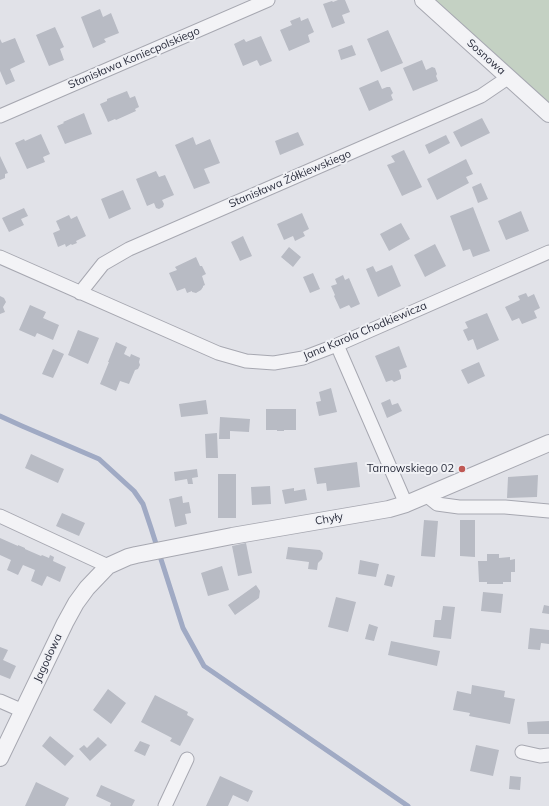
<!DOCTYPE html>
<meta charset="utf-8">
<style>
body{margin:0}
canvas{display:block;background:#e1e2e8}
</style>
<canvas width="549" height="806"></canvas>
<script>
const ctx = document.querySelector('canvas').getContext('2d');
ctx.lineJoin = 'round';
function fillPath(path, color) { ctx.fillStyle = color; ctx.fill(path, 'evenodd'); }
const poly = rows => new Path2D(rows.map(r => 'M' + r).join(''));
function stroke(path, color, width, dash) { ctx.strokeStyle = color; ctx.lineWidth = width; ctx.lineCap = dash ? 'butt' : 'round'; ctx.setLineDash(dash || []); ctx.stroke(path); }
function label(font, color, halo, rows, align = 'center') {
  ctx.font = font + ' Mulish,sans-serif'; ctx.lineWidth = 4; ctx.setLineDash([]); ctx.textBaseline = 'middle'; ctx.strokeStyle = halo; ctx.fillStyle = color; for (const [text, x, y, turn = 0] of rows) {
    ctx.save(); ctx.translate(x, y); ctx.rotate((+turn || 0) * Math.PI / 180); ctx.textAlign = isNaN(turn) ? turn : align; if (halo) ctx.strokeText(text, 0, 0); ctx.fillText(text, 0, 0); ctx.restore();
  }
}
fillPath(poly([
 [435,0,549,0,549,104]
]), '#c4d1c3');
stroke(poly([
 [0,416,22,426,99,459,134,491,143,504,151,528,183,628,204,666,408,806]
]), '#a0aac4', 5);
fillPath(poly([
 [338,0,345,0,350,12,342,15,345,23,332,28,323,4,332,1,333,2],
 [100,9,103,17,111,13,119,33,104,39,106,42,93,48,81,17],
 [300,17,301,21,308,18,314,32,308,35,310,42,289,51,280,30,292,25,290,21],
 [55,27,64,47,60,49,64,60,49,66,36,35],
 [388,30,403,63,381,72,367,39],
 [261,36,272,61,260,66,257,60,243,66,234,44,244,39,246,42],
 [15,38,25,62,10,69,15,81,6,85,0,71,0,39,2,43],
 [352,45,356,55,341,60,338,50],
 [422,60,426,70,432,67,435,68,437,74,436,76,438,81,413,91,403,68],
 [378,80,382,89,387,87,390,87,393,93,391,95,393,100,369,111,359,88],
 [127,91,130,98,135,96,139,107,135,109,136,111,116,120,115,119,108,122,100,104,107,101,107,99],
 [84,113,92,134,65,144,57,126,64,123,63,122],
 [482,118,490,133,461,147,453,132],
 [298,132,304,145,280,155,275,141],
 [41,134,50,154,43,157,45,162,27,169,15,143,24,139,25,141],
 [446,135,450,143,429,154,425,145],
 [193,137,196,145,210,139,220,163,204,169,210,183,194,189,175,145],
 [404,150,422,187,402,196,387,165,395,162,391,156],
 [0,156,8,173,5,174,5,178,0,180],
 [466,159,473,174,466,177,469,183,437,200,427,179],
 [156,171,159,177,165,175,174,195,162,200,164,204,163,207,159,209,156,208,154,203,147,206,136,179],
 [481,183,488,199,478,203,472,187],
 [123,190,131,209,109,219,101,199],
 [473,207,490,251,473,257,470,249,463,251,450,216],
 [24,208,28,216,21,219,24,225,9,232,2,218],
 [521,211,529,231,506,240,498,221],
 [302,213,309,229,303,232,305,236,295,241,293,236,284,240,277,224],
 [69,215,71,219,77,216,86,236,76,241,77,243,72,245,71,244,66,247,65,244,58,247,53,233,60,230,56,221],
 [401,223,410,239,389,251,380,234],
 [243,236,252,256,240,261,231,242],
 [435,244,446,266,425,277,414,255],
 [289,247,301,257,293,267,281,257],
 [196,257,200,266,202,266,206,274,202,276,205,285,203,286,203,287,201,290,196,293,192,292,192,291,187,293,185,288,177,291,169,273,177,270,175,267],
 [392,265,401,286,378,297,366,269,373,266,376,272],
 [313,273,320,289,310,293,303,277],
 [343,275,345,280,349,278,360,304,351,308,349,305,340,309,334,296,335,295,331,286,337,284,335,279],
 [526,293,528,297,534,294,540,308,534,311,537,318,522,324,519,318,512,321,505,307,520,300,518,296],
 [0,296,4,298,6,302,3,307,5,312,0,314],
 [30,305,46,312,43,318,59,325,53,340,37,333,35,337,19,330],
 [487,313,499,340,477,350,473,339,468,341,463,330,468,328,465,322],
 [78,330,99,338,88,364,68,355],
 [116,342,127,347,124,354,130,357,131,354,140,358,139,362,140,365,138,369,135,370,129,384,120,381,116,391,100,384,109,362,108,362],
 [399,346,407,367,399,370,401,376,401,379,394,382,392,380,386,382,375,356],
 [53,349,64,354,53,378,42,374],
 [479,362,485,376,468,384,461,370],
 [331,388,337,412,319,416,316,402,321,401,319,392],
 [390,399,392,405,398,403,402,411,387,418,381,403],
 [206,400,208,414,181,417,179,404],
 [266,409,296,409,296,430,284,430,284,431,277,431,277,430,266,430],
 [220,417,250,419,249,432,230,431,230,439,219,439],
 [217,433,218,458,206,458,205,434],
 [31,454,64,469,58,483,25,468],
 [357,462,360,487,327,491,326,483,317,484,314,468],
 [197,469,198,477,192,478,193,484,188,484,187,479,175,481,174,472],
 [218,474,236,474,236,518,218,518],
 [538,475,537,497,507,498,508,477],
 [270,486,271,504,252,505,251,487],
 [294,488,294,491,305,489,307,500,285,504,282,490],
 [182,496,183,503,189,502,191,513,185,514,187,524,175,527,169,499],
 [62,513,85,523,79,536,56,526],
 [424,520,438,521,435,557,421,556],
 [460,520,475,520,475,557,460,556],
 [0,538,18,546,18,545,25,548,25,549,41,556,42,555,49,558,50,555,54,557,53,561,66,567,60,582,47,576,42,586,31,581,35,570,23,565,18,575,7,570,11,560,0,555],
 [246,543,252,573,238,576,232,546],
 [288,547,320,550,323,553,322,559,318,563,317,570,308,569,309,562,286,559],
 [487,554,499,554,499,558,510,557,510,560,515,559,515,572,511,572,511,582,503,582,503,584,487,584,487,582,479,582,478,561,487,561],
 [360,560,379,564,376,577,358,574],
 [222,566,229,590,208,596,201,573],
 [387,574,395,576,392,587,384,585],
 [256,585,260,591,259,598,235,615,228,605],
 [483,592,503,594,501,613,481,611],
 [336,597,356,602,348,632,328,627],
 [544,605,549,606,549,614,542,613],
 [443,606,455,607,451,639,433,637,435,620,441,620],
 [369,624,378,627,374,641,365,639],
 [530,628,549,630,549,644,541,643,540,650,528,649],
 [391,641,440,651,437,666,388,655],
 [0,647,8,650,3,660,16,666,10,679,0,675],
 [472,685,505,691,504,697,515,699,510,724,469,716,470,713,453,710,457,691,471,694],
 [108,689,126,703,111,724,93,710],
 [155,695,188,712,187,715,194,719,180,746,170,741,172,738,141,722],
 [549,721,549,734,528,734,527,722],
 [50,736,74,756,65,766,42,746],
 [98,737,107,745,90,761,79,749,84,745,87,748],
 [140,741,150,745,145,756,134,751],
 [476,745,499,750,493,776,470,771],
 [220,776,253,791,248,802,233,795,228,806,206,806],
 [510,776,521,777,520,790,509,789],
 [36,782,69,798,65,806,25,806],
 [101,785,135,800,132,806,110,806,111,803,96,796]
]), '#b8bbc4');
const minor = poly([
 [0,116,268,0],
 [0,257,218,353,246,361,274,363,303,358,337,345,549,252],
 [80,293,103,264,129,249,481,96,509,77],
 [337,345,406,504],
 [427,496,437,504,459,507,505,507,549,511],
 [0,516,108,566],
 [0,701,23,711],
 [522,752,540,756,549,755],
 [165,806,187,759]
]);
const tertiary = poly([
 [423,0,549,114],
 [0,758,65,623,76,603,87,588,108,566,128,557,136,555,232,536,389,509,406,504,549,443]
]);
stroke(minor, '#a7a8b1', 15);
stroke(tertiary, '#a7a8b1', 18);
stroke(minor, '#f3f3f6', 13);
stroke(tertiary, '#f3f3f6', 16);
for (const [x, y, r, color] of [
 [462,469,4,"#bf5854"]
]) { const dot = new Path2D(); dot.arc(x, y, r, 0, 2 * Math.PI); ctx.fillStyle = color; ctx.fill(dot); stroke(dot, '#f0f1f5', 1.5); }
label('11px', '#2b2e3d', '#f0f1f5', [
 ["Sosnowa",486,57,42],
 ["Stanisława Koniecpolskiego",134,58,-23],
 ["Stanisława Żółkiewskiego",290,179,-23],
 ["Jana Karola Chodkiewicza",365,331,-23],
 ["Chyły",329,519,-10],
 ["Jagodowa",48,658,-65]
]);
label('11px', '#2b2e3d', '#f0f1f5', [
 ["Tarnowskiego 02",454,469]
], 'right');
</script>
